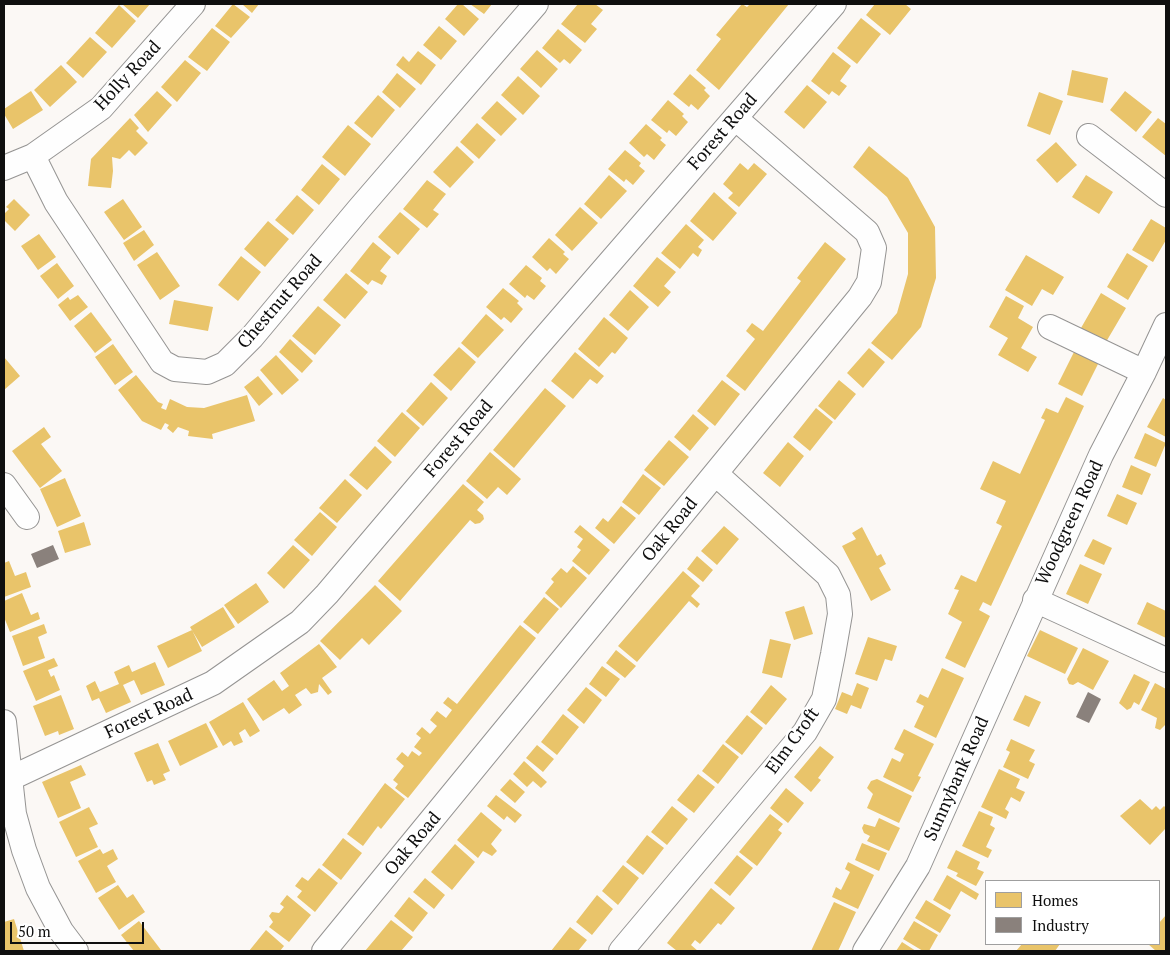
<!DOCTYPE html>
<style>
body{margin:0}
#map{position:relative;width:1170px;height:955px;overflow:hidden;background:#fbf8f5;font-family:"PT Serif",serif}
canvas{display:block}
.frame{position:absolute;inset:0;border:5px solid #0f0f0f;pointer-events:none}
.legend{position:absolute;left:985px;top:880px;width:175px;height:65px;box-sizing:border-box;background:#fff;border:1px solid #9f9f9f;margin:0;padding:6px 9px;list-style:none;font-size:15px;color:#0f0f0f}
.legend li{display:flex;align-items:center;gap:10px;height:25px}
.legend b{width:25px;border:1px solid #9f9f9f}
.scale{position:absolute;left:10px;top:922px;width:134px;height:22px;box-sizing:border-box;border:2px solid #0f0f0f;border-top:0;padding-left:6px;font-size:15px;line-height:18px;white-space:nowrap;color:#0f0f0f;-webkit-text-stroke:4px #fff;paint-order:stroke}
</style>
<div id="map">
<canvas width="1170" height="955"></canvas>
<div class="frame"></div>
<ul class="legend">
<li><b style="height:14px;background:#e9c46a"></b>Homes</li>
<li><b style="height:14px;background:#8a817c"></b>Industry</li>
</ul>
<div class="scale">50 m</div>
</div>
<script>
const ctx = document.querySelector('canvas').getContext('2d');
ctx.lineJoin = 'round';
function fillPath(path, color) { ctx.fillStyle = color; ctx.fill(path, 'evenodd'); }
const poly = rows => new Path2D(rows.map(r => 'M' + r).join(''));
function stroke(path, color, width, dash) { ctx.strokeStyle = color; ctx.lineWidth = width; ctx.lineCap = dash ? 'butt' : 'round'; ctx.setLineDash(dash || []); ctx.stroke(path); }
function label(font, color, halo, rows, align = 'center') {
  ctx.font = font + ' "PT Serif",serif'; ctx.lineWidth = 5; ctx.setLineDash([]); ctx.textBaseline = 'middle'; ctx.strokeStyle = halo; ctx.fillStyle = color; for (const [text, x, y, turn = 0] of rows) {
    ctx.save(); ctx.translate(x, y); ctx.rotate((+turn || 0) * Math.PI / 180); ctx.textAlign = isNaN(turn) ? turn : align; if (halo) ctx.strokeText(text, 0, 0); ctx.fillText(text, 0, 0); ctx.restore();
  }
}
fillPath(poly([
 [122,4,150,4,138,18],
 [233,4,250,17,231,38,215,26],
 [242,4,259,4,252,13],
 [458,4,462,4,479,19,464,36,445,19],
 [470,4,492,4,484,14],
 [578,4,595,4,603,10,591,24,597,29,585,43,561,24],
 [742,4,747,7,750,4,789,4,719,90,696,70,721,39,716,35],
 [875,4,905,4,911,9,890,35,866,15],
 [119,5,136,21,112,48,95,33],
 [861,18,881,34,857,64,837,48],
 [439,26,457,41,441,60,423,45],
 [212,28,230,42,207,71,188,57],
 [558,29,582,50,570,64,564,59,560,63,542,48],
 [90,37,107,52,83,78,66,63],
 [537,50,558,69,541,88,520,69],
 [418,51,436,65,421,85,396,65,403,56,409,62],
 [833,52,851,66,840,81,847,86,839,96,832,91,829,95,811,81],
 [185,60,201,73,177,102,161,87],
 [61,65,77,82,50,107,34,90],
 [1072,70,1108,78,1103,103,1067,95],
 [397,73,416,89,400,108,382,92],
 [690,74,706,88,704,90,710,96,698,110,691,104,689,107,673,94],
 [518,76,540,96,523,115,501,95],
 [807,85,827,102,804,129,784,112],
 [31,91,43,110,13,129,4,114,4,109],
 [157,91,172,105,148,132,134,115],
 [1125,91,1152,112,1136,132,1110,110],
 [1039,92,1063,101,1050,135,1027,126],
 [378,95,395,110,372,138,354,123],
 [668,100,684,114,682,116,688,122,676,136,669,130,667,133,651,120],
 [497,101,517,119,501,136,481,118],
 [130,118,139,128,136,131,148,143,135,156,129,150,120,159,112,157,113,171,111,188,88,186,91,159],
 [1158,118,1166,124,1166,156,1142,137],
 [477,123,496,140,479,159,460,142],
 [646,124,662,138,660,140,666,145,654,160,647,154,644,157,629,143],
 [348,125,371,144,345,176,322,157],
 [1056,142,1077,165,1057,183,1036,160],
 [457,146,474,162,450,188,433,172],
 [869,146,908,178,935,227,936,278,921,327,892,360,871,343,897,313,908,274,908,233,887,197,853,167],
 [625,150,641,163,639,166,645,171,633,185,626,179,624,182,608,169],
 [740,163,748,170,754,163,767,174,739,207,728,198,733,193,723,184],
 [322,164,340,179,319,205,301,190],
 [609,175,627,191,601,219,584,204],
 [1086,175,1113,192,1099,214,1072,197],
 [427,180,446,194,433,210,439,214,427,228,403,209],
 [714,192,737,213,713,241,690,221],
 [297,195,314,210,293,235,275,220],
 [14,199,30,215,15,231,4,220,4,214,9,209,6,207],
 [123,199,142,227,124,240,104,212],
 [580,207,598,223,572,251,555,235],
 [400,212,420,229,398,255,378,237],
 [1151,219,1166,228,1166,240,1153,262,1132,250],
 [268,221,289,239,265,267,244,249],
 [686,224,704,240,698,247,702,250,698,257,693,253,680,269,661,253],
 [144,230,154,245,134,261,123,243],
 [39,234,56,257,38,270,21,246],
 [549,238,565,252,563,254,569,259,556,274,550,268,547,271,532,257],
 [373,242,391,257,380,271,387,276,382,285,372,280,368,285,350,271],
 [825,242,846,259,745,391,726,376,755,339,746,331,752,323,763,331,801,281,797,278],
 [157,252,180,286,160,300,137,265],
 [1127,253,1148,266,1128,300,1107,287],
 [1026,255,1064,277,1053,295,1042,289,1032,306,1005,290],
 [241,256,261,272,238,301,218,285],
 [657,257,676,272,664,286,671,292,658,307,633,286],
 [57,263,74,286,58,299,40,276],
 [526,265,542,278,540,281,546,286,534,300,527,295,525,298,509,284],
 [346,273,368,292,345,319,323,300],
 [503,288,519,301,517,303,523,309,511,323,504,317,501,320,486,307],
 [630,290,649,307,628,331,609,315],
 [1101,293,1126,308,1106,342,1081,328],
 [78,295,88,307,70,321,58,305,68,297,70,300],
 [1006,296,1024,306,1018,318,1033,327,1021,348,1037,357,1028,372,998,355,1008,338,989,327],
 [174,300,213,307,208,331,169,324],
 [318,306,341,325,315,355,292,336],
 [91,312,112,340,95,353,74,326],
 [486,314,504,330,478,358,461,343],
 [604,317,628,338,615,354,612,352,599,367,578,349],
 [290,339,313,361,302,373,279,352],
 [113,344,133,372,115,385,95,357],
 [459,347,476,362,451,391,433,375],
 [869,348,885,362,863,388,847,373],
 [1076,348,1100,360,1082,396,1058,384],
 [575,352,604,376,597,384,590,379,573,399,551,381],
 [276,355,299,380,282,395,260,370],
 [4,357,20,376,4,390],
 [136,375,158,402,163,404,161,408,166,410,170,399,187,407,204,408,247,395,255,421,212,434,213,439,188,436,189,431,178,427,173,433,167,428,169,425,165,423,161,430,142,421,118,390],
 [258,376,273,394,259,406,244,387],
 [722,380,740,394,715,426,697,411],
 [839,380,856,394,835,420,818,406],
 [431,382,448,398,423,426,406,411],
 [545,388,566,406,514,468,493,450],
 [1066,397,1084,406,991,606,983,602,979,610,990,616,965,668,945,658,962,622,948,614,959,590,954,589,961,575,976,582,1002,526,996,523,1006,501,980,489,993,461,1020,474,1045,420,1041,418,1046,408,1058,413],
 [1163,398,1166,400,1166,437,1147,427],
 [816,408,833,422,810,451,793,437],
 [402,412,420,428,395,457,377,441],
 [693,414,709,428,690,451,674,437],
 [44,427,51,437,41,444,62,471,40,488,12,451],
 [1145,433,1166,443,1156,467,1134,458],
 [669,440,689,457,664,486,644,470],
 [788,442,804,456,780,487,763,473],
 [375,446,392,462,367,490,349,475],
 [490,452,521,479,507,495,498,487,487,499,466,481],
 [1131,465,1151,474,1142,495,1122,487],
 [643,474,661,488,639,515,622,502],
 [65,478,81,516,57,527,40,489],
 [345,479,362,495,337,523,319,508],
 [463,484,484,502,477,510,483,515,484,519,480,523,475,524,470,520,400,601,378,581],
 [1117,494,1137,503,1127,525,1107,516],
 [621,506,636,518,614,544,595,528,603,518,608,522],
 [320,512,337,527,312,556,294,540],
 [84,522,91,545,65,553,58,531],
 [580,525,610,550,589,575,572,561,581,550,577,547,583,539,574,532],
 [724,526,739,539,717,565,701,551],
 [862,527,877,556,881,554,886,564,879,568,891,590,871,601,842,546,856,539,852,533],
 [1093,539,1112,548,1104,565,1084,556],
 [293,545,310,560,284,589,267,573],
 [697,556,713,570,703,582,687,569],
 [9,561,15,576,26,572,31,587,4,597,4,563],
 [1080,564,1102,574,1088,604,1066,594],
 [573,566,587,578,561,608,545,593,554,582,551,579,561,568,567,573],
 [683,571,700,586,691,596,700,604,697,608,689,601,637,662,618,646],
 [256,583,269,602,238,624,224,605],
 [375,585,402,611,369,645,362,638,340,660,320,641],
 [22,593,31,615,38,612,40,619,10,632,4,617,4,601],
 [544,597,559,609,538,634,523,622],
 [1147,602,1166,611,1166,638,1137,624],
 [804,606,813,634,794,640,785,612],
 [223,607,235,627,202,647,190,627],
 [44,624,47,633,38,637,45,658,23,666,12,636],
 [520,625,536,638,408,798,395,788,398,784,393,780,404,766,396,759,402,752,408,757,412,751,419,756,422,753,414,747,421,738,416,734,422,727,430,734,437,726,430,720,437,711,446,718,452,710,443,703,448,697,457,704],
 [192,630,202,651,168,668,157,646],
 [1040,630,1078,648,1065,674,1027,656],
 [868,637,897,646,892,661,885,659,877,681,855,674],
 [770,639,791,644,782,678,762,673],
 [319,644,337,667,322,678,332,692,328,695,319,684,318,692,311,694,306,688,295,695,302,705,289,714,284,708,263,721,247,699,274,680,282,691,289,686,280,673],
 [1083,648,1109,661,1093,690,1078,682,1073,685,1069,684,1067,679],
 [616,650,636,666,625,678,606,663],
 [54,658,58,666,48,670,51,677,54,675,60,690,36,701,23,671],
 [155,662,165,685,141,695,134,680,123,685,131,702,106,713,99,698,92,701,86,686,95,681,100,692,119,684,114,672,129,665,132,672],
 [602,666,620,679,606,697,589,684],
 [942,668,964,678,936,738,914,727,924,706,916,702,920,694,928,698],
 [1134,674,1150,682,1139,705,1134,702,1131,708,1127,710,1119,703],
 [857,683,869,688,861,709,851,705,847,714,835,709,842,692,852,696],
 [1155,683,1166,689,1166,724,1160,730,1155,728,1157,718,1141,710],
 [771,685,787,699,766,725,750,712],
 [586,687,602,700,584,724,567,710],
 [61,695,74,729,59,735,58,731,45,736,33,706],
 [1025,695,1041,702,1029,727,1013,720],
 [243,702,260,731,250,737,245,729,239,733,243,742,234,746,231,741,223,746,209,722],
 [563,714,579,727,557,755,541,742],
 [747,715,763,728,742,755,725,742],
 [206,723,218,747,180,766,168,741],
 [904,729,934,744,918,776,921,777,913,792,883,777,892,758,900,762,904,754,894,749],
 [1011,739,1035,750,1029,761,1035,764,1028,779,1003,767,1010,752,1006,750],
 [158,743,170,771,163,774,166,780,154,785,152,780,147,782,134,753],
 [723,744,739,757,718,784,702,771],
 [537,745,554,759,543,772,526,758],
 [820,746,834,757,818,778,821,780,811,792,794,777],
 [524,761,547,782,541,788,533,781,527,787,513,774],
 [81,765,86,775,70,782,81,808,58,818,42,782],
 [999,769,1020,779,1016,788,1025,792,1020,802,1011,797,1005,809,1009,812,1006,819,981,807],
 [698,774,715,787,694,813,677,800],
 [510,779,525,792,515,803,500,790],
 [877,779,912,796,899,823,867,808,873,794,867,788,871,781],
 [385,783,405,799,381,829,378,826,363,846,347,834],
 [786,788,804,803,788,823,770,808],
 [496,795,522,815,515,823,507,816,504,820,487,806],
 [1140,799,1152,810,1156,806,1160,810,1164,806,1166,808,1166,828,1150,845,1120,816],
 [672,806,688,819,667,845,651,832],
 [89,807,98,824,89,828,98,847,76,857,59,822],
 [979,811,993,817,990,825,995,828,986,847,992,850,988,858,962,846],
 [481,812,502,830,491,844,497,851,492,856,483,851,478,858,457,840],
 [770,814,783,824,778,830,782,833,757,866,739,852],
 [879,818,900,828,889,851,867,841,870,836,864,833,862,828,864,824,875,827],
 [647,835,664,848,643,875,626,862],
 [343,838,362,853,341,880,322,865],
 [862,843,887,853,879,871,855,860],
 [455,844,475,862,452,890,431,872],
 [100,849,103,854,113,849,118,859,107,866,116,882,96,893,78,861],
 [956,850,980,862,977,869,984,872,976,886,956,876,958,873,947,868],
 [737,855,753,868,730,896,714,883],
 [848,862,874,875,858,909,832,897,836,887,841,890,850,872,845,869],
 [623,865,639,878,618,905,602,891],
 [319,868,338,883,315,912,297,897,302,891,295,886,302,877,308,881],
 [947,875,979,894,976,900,961,891,950,910,933,900],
 [425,878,445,895,434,909,413,892],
 [118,885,127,898,133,894,145,912,119,930,98,898],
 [711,888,735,908,721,925,718,923,700,944,695,940,691,945,698,951,677,951,667,943],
 [287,895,311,915,289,942,269,927,273,922,269,916,272,912,279,913,284,907,280,904],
 [597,895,613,909,592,935,576,922],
 [409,897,428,913,413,932,394,916],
 [926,900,951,915,940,933,915,918],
 [834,902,856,912,838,951,811,951],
 [1166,915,1166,951,1156,951,1148,944,1159,944,1159,923],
 [14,919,24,951,4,951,4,922],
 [391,920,413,937,401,951,365,951],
 [139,921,161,950,160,951,134,951,121,935],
 [914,921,938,935,929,951,923,951,903,939],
 [570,927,587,940,578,951,551,951],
 [266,930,284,946,280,951,249,951],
 [902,942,916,951,896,951],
 [1022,944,1060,944,1055,951,1016,951]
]), '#e9c46a');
fillPath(poly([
 [53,545,59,559,37,568,31,554],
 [1088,692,1101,699,1089,723,1076,717]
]), '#8a817c');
const minor = poly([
 [1089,136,1166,195],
 [33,156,56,202,162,362,175,369,207,372,225,364,252,337,359,209,536,4],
 [4,168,33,156,101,108,193,4],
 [1050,327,1144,372],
 [4,485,27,517],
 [1035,600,1166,660],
 [4,722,14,814,24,850,38,888,61,931,76,951],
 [9,779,213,683,300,622,327,594,534,350,834,4],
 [324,951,860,297,869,282,874,248,867,232,735,118],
 [621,951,805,732,824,699,833,654,840,614,838,595,828,575,716,474],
 [865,951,918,866,1101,455,1144,372,1166,325]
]);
stroke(minor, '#959493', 26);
stroke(minor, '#fefefe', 24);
label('18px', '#0f0f0f', '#fff', [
 ["Holly Road",128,76,-47],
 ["Forest Road",723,132,-49],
 ["Chestnut Road",280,302,-49],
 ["Forest Road",459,439,-50],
 ["Woodgreen Road",1070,523,-65],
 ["Oak Road",670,530,-51],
 ["Forest Road",149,714,-25],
 ["Elm Croft",793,741,-54],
 ["Sunnybank Road",957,779,-66],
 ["Oak Road",413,844,-50]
]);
</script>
